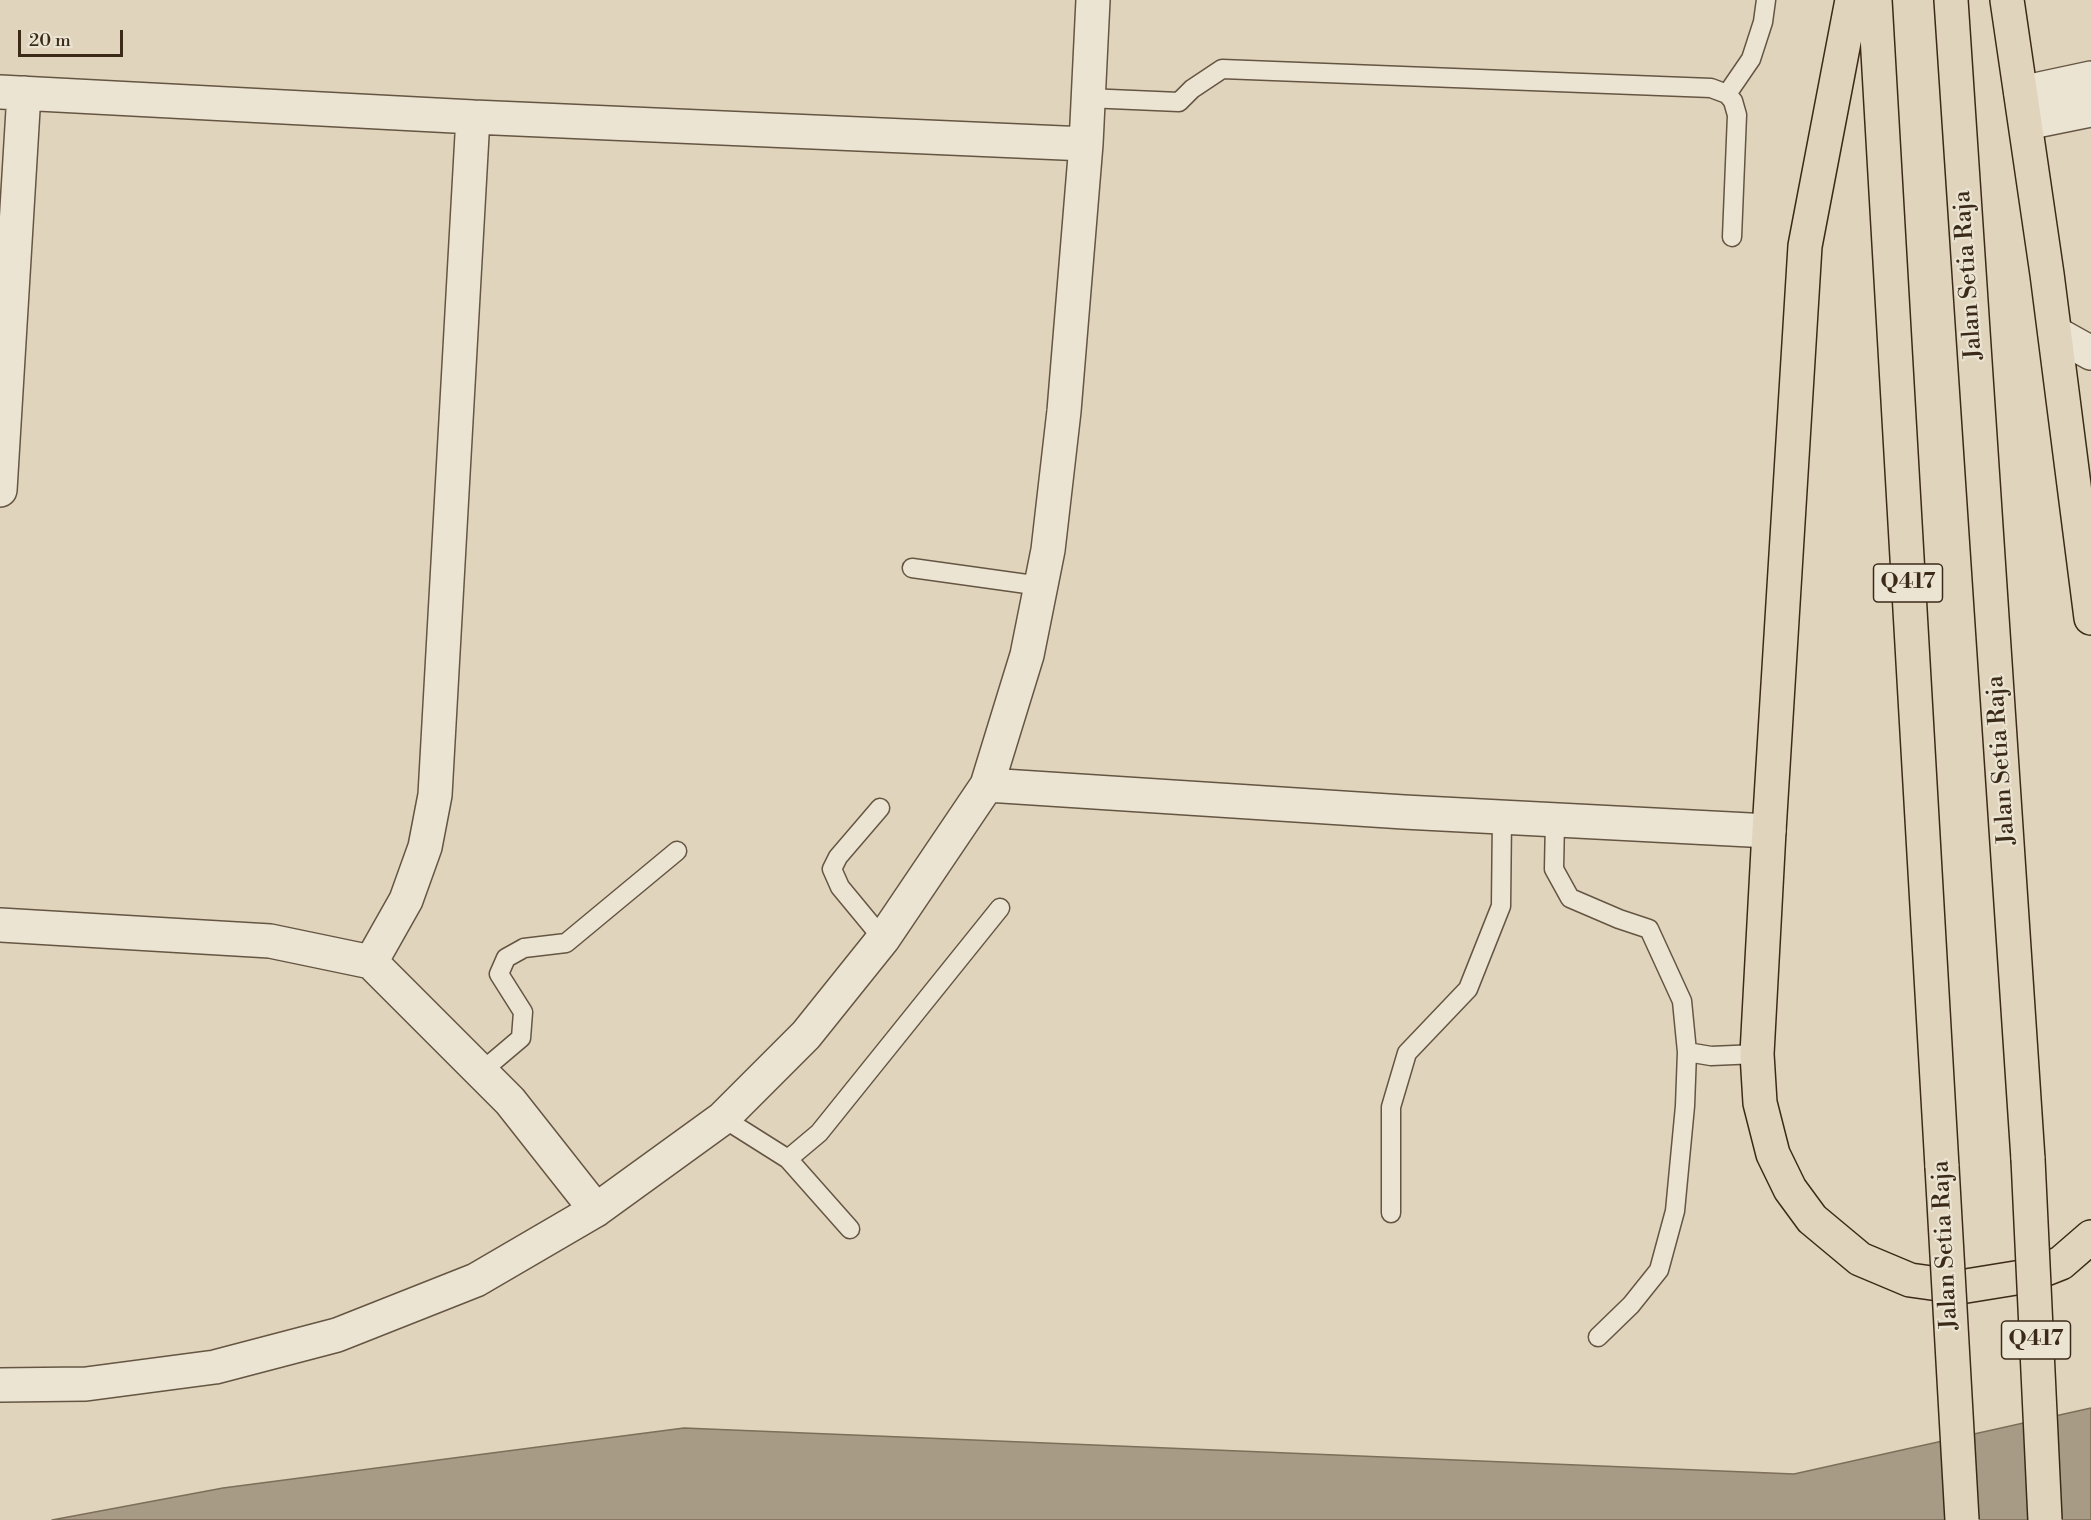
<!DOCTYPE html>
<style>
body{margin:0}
#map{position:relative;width:2091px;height:1520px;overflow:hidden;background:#e0d5bc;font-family:"Libre Bodoni",serif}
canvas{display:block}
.scale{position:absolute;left:18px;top:30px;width:105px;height:27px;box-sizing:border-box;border:3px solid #3c2a19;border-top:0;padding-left:8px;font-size:18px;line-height:21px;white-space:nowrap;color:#3c2a19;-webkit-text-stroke:4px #ebe4d3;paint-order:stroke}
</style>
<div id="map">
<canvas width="2091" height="1520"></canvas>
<div class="scale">20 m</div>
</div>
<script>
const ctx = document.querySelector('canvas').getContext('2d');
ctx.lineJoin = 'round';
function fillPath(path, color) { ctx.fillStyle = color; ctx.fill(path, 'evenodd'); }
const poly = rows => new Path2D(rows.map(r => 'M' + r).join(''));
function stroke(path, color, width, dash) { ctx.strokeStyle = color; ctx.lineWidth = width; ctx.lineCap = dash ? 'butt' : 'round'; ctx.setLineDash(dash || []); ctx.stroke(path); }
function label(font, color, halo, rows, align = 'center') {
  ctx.font = font + ' "Libre Bodoni",serif'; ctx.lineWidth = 4.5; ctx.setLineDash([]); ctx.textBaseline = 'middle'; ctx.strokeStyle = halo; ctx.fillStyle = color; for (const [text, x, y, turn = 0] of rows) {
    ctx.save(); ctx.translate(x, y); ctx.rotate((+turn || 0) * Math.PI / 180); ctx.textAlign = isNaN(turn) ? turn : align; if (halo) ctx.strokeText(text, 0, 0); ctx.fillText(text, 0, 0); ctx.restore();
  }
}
const water = poly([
 [2091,1408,2091,1520,52,1520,223,1488,684,1428,1794,1474,2091,1408]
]);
fillPath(water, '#a89b85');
stroke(water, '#7d6e5a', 1.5);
const service = poly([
 [1727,94,1751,59,1763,22,1766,0],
 [1087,98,1179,102,1192,89,1222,69,1711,88,1727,94,1733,101,1737,115,1732,237],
 [912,568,1041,586],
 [880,808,838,857,832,869,840,887,883,939],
 [1555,820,1554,869,1570,898,1619,919,1649,929,1682,1001,1687,1052,1711,1056,1757,1054],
 [482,1071,521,1038,523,1012,499,974,506,958,524,948,566,943,677,851],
 [723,1118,788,1159,819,1133,1000,908],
 [788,1159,850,1229],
 [1391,1213,1391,1107,1407,1053,1468,989,1501,906,1502,817],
 [1598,1337,1631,1305,1659,1270,1675,1211,1685,1106,1687,1052]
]);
const minor = poly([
 [0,92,473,117,1086,144],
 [2021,93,2091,78],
 [2026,123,2091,110],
 [2055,333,2091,353],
 [0,490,24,93],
 [987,785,1404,812,1769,831],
 [0,925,270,941,371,962,510,1101,596,1210],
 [371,962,406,900,425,847,435,795,473,117],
 [0,1385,86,1384,215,1367,337,1335,476,1280,596,1210,723,1118,806,1035,883,939,987,785,1027,655,1048,550,1064,411,1086,144,1093,0]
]);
const trunk = poly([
 [1852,0,1805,246,1769,831,1757,1054,1760,1103,1773,1154,1790,1189,1812,1219,1860,1259,1910,1280,1960,1287,2028,1276,2061,1263,2091,1237],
 [1875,0,1942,1167],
 [1951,0,2028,1159],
 [2007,0,2047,274,2091,618]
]);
stroke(service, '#655542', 21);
stroke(minor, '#655542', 36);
stroke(trunk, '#3c2a19', 36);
stroke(service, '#ebe4d3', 18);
stroke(minor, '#ebe4d3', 33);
stroke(trunk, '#e0d5bc', 33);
const trunkBridge = poly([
 [2028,1159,2045,1520],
 [1942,1167,1962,1520]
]);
stroke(trunkBridge, '#3c2a19', 36, []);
stroke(trunkBridge, '#e0d5bc', 33);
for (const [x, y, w] of [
 [1908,583,69],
 [2036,1340,69]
]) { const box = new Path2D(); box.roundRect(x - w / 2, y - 19, w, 38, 4.5); ctx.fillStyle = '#ebe4d3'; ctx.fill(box); stroke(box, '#3c2a19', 1.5); }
label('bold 22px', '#3c2a19', null, [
 ["Q417",1908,583],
 ["Q417",2036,1340]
]);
label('24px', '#3c2a19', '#ebe4d3', [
 ["Jalan Setia Raja",1969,275,-94],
 ["Jalan Setia Raja",2002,760,-94],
 ["Jalan Setia Raja",1946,1245,-93]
]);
</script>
